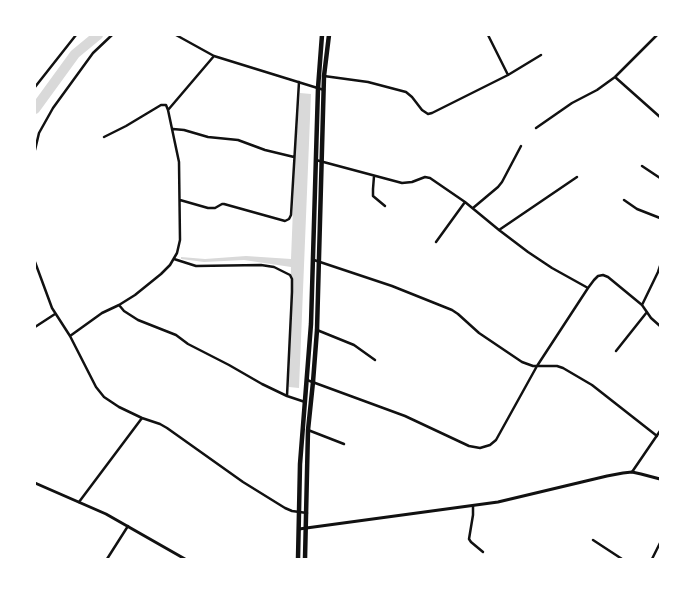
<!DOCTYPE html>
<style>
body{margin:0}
#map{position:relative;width:695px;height:594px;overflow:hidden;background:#fff;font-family:"Public Sans",sans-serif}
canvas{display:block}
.frame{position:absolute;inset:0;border:36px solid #fff;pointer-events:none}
</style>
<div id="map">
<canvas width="695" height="594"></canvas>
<div class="frame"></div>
</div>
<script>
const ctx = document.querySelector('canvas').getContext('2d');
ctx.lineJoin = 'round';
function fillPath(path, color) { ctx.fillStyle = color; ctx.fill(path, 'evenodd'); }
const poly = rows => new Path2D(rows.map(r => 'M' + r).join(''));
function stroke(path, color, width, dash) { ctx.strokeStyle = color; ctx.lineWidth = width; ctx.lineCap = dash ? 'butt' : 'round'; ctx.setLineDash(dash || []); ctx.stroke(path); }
fillPath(poly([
 [300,93,311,94,299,388,289,387,291,267,244,260,204,262,181,259,181,257,205,259,246,256,291,259,295,158]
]), '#d9d9d9');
stroke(poly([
 [35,109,75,54,98,35]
]), '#d9d9d9', 10);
stroke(poly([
 [176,35,214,56,324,90],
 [488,35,508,75,541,55],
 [324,76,368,82,406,92,412,97,422,110,428,114,432,113,508,75],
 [615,77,660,117],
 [35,87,76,35],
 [536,128,572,103,597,90,615,77,657,35],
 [173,129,184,130,208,137,238,140,265,150,294,157],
 [104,137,126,126,161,105,166,105,168,110],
 [35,150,39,133,53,108,93,53,112,35],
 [642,166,660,178],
 [374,176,373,189,373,196,385,206],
 [180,200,208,208,215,208,222,204,224,204,285,221,289,219,291,215,299,82],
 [624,200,637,209,660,218],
 [473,208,498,187,502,182,521,146],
 [499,230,577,177],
 [436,242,465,202],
 [174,259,196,266,261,265,274,267,290,275,292,279,292,292,287,396],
 [314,260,392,286,452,310,458,314,479,333,522,362,533,366,557,366,563,368,592,385,657,436],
 [35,262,52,308,70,336,96,387,104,397,119,407,142,418,160,424,167,428,243,482,285,508,292,511,307,513],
 [660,266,658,272,642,305,651,318,660,326],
 [588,288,594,280,598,276,603,275,608,277,642,305],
 [119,305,124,311,138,320,176,335,188,344,229,365,262,384,287,396,305,402],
 [35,327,55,314],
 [317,330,354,345,375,360],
 [70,336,102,313,119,305,135,295,161,274,170,265,177,253,180,240,179,162,168,110,214,56],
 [616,351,647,312],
 [307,380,405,416,469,446,480,448,490,445,496,440,537,366,588,288,552,268,528,252,499,230,465,202,430,178,425,177,412,182,402,183,316,160],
 [308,430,344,444],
 [632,472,660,431],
 [79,502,142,418],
 [473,506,473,515,469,539,471,542,483,552],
 [593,540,622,559],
 [107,559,128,526],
 [652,559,660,543]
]), '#111', 2.5);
stroke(poly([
 [35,483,106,514,185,559],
 [299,529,498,502,607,476,623,473,632,472,641,474,660,479]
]), '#111', 3);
stroke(poly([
 [298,559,299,512,300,464,311,324,318,88,322,35],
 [305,559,308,430,313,382,317,330,324,76,329,35]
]), '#111', 4.5);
</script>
